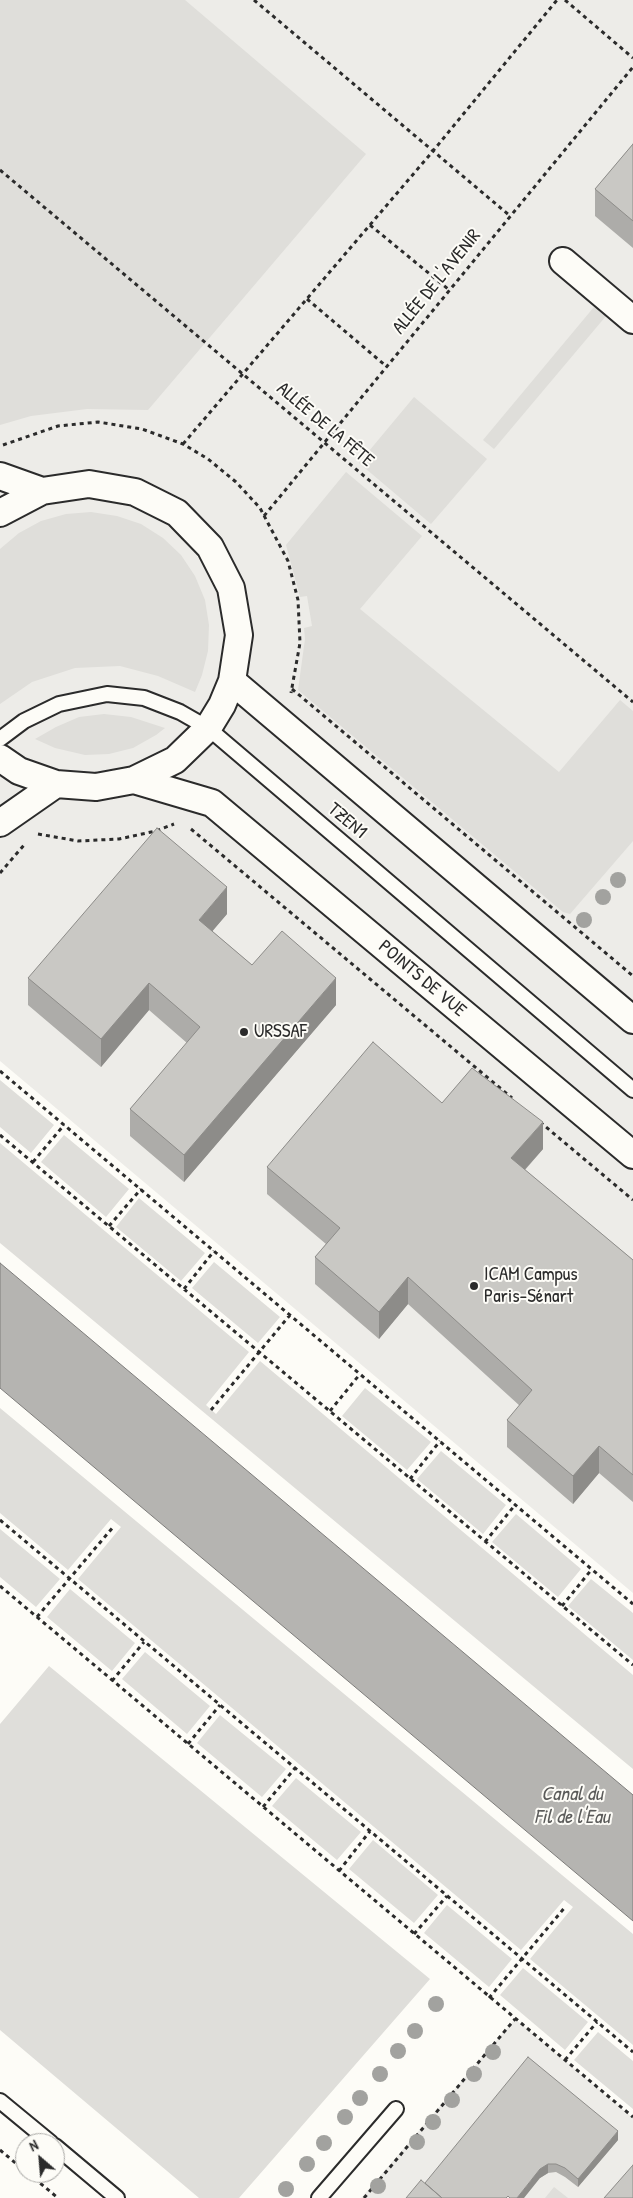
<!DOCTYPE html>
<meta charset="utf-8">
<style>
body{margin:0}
#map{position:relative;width:633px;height:2198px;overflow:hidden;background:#fdfcf7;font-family:"Patrick Hand",sans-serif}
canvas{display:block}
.north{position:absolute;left:15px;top:2133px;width:50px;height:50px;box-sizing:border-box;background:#fdfcf7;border:1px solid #a9a8a5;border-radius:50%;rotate:333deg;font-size:14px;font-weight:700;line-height:20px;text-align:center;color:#2b2b2b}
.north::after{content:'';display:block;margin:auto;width:18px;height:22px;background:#2b2b2b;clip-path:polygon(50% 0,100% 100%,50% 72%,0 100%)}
</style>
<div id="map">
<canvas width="633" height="2198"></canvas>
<div class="north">N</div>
</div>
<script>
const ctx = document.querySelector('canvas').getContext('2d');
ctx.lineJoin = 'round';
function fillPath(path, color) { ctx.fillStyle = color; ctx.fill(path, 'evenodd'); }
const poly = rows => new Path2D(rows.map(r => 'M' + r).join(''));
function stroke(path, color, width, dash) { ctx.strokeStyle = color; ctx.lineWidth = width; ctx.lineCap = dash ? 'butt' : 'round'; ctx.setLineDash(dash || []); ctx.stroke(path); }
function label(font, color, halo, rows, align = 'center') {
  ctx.font = font + ' "Patrick Hand",sans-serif'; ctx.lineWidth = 4; ctx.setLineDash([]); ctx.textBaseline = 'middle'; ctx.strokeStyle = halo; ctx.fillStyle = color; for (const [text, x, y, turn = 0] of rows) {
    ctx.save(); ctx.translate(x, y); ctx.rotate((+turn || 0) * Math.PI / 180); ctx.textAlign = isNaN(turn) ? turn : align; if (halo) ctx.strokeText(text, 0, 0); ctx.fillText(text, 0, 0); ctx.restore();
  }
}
fillPath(poly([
 [0,0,633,0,633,1593,0,1061],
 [515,2019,633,2118,633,2198,361,2198]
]), '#edece8');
fillPath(poly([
 [0,0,185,0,366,154,148,410,87,409,31,416,0,425],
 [594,307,606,316,494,449,483,440],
 [414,397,487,459,431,524,359,463],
 [346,472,422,536,360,609,559,772,620,700,633,711,633,841,570,914,563,912,298,690,305,639,304,628,312,626,307,596,300,597,286,545],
 [91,512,117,516,141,524,163,538,181,555,195,576,205,600,209,625,208,651,202,675,195,692,158,676,120,666,75,668,32,682,0,704,0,549,19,533,41,521,66,514],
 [104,714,131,717,165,728,156,735,133,748,109,754,85,755,55,748,35,739,56,727,79,717],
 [0,1080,54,1125,31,1153,0,1127],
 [64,1135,129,1189,106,1217,41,1162],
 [0,1143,249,1352,206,1405,216,1414,260,1361,633,1675,633,1769,0,1243],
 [139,1198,205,1253,181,1281,116,1227],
 [214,1262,280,1317,258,1343,192,1288],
 [365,1388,431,1442,407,1470,342,1416],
 [0,1408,633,1934,633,2045,530,1959,573,1907,564,1900,521,1950,78,1579,121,1527,111,1519,68,1570,0,1513],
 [441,1451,506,1505,483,1534,417,1479],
 [516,1514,581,1569,558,1597,492,1542],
 [0,1529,60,1579,36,1607,0,1577],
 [591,1579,633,1613,633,1660,568,1606],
 [70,1589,135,1643,112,1671,47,1617],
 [145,1652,210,1706,187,1734,122,1679],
 [49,1666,430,1979,239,2198,199,2198,0,2030,0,1724],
 [220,1715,286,1769,262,1797,197,1743],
 [296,1778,361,1832,337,1860,272,1806],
 [373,1840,438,1895,414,1923,349,1869],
 [447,1905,512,1959,489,1987,424,1933],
 [523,1968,588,2022,565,2050,500,1995],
 [598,2032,633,2061,633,2109,574,2060],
 [554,2187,568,2198,545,2198]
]), '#dfdeda');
const water = poly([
 [0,1263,633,1795,633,1921,0,1388,0,1263]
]);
fillPath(water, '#b5b4b1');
stroke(water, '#7e7d7b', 1);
const lane = poly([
 [0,739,24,721,59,704,107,694,144,698,180,712,208,728,633,1090],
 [0,2101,51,2143],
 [55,2146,117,2198],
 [319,2198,396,2109]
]);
const street = poly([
 [563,261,633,320],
 [0,476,42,491],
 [0,513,42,491,89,484,135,492,177,513,210,547,231,588,239,635,232,681,222,705,208,728,175,760,134,780,96,787,56,784,19,771,0,758],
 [232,681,633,1020],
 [134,780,212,803,633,1155],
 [0,823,56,784]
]);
stroke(lane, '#2b2b2b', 18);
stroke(street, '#2b2b2b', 30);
stroke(poly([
 [254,0,509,215],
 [565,0,633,58],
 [0,170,633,702],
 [370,225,448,289],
 [307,299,386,366],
 [183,444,433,151,557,0],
 [3,445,58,426,98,422,142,429,183,444,208,459,236,482,260,508,288,561,298,600,300,643,291,693],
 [264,516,633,67],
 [292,689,633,976],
 [191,829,512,1098],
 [38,834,78,841,119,839,156,831,174,824],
 [0,873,24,845],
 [0,1071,633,1604],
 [540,1122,633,1200],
 [0,1135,633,1665],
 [33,1162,64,1125],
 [109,1226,141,1189],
 [184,1289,214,1251],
 [211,1410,290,1315],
 [330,1411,360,1374],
 [410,1479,440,1441],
 [0,1520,633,2052],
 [485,1542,515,1505],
 [0,1586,633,2117],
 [562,1606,592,1569],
 [37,1617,114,1526],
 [112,1681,144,1642],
 [188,1744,220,1705],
 [263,1807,295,1768],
 [339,1871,370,1831],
 [414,1934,447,1896],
 [489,1998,566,1906],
 [565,2060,597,2022],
 [0,2150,25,2171],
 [28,2173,58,2198],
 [364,2198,515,2019]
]), '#2b2b2b', 3, [4, 4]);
stroke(lane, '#fdfcf7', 14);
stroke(street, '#fdfcf7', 26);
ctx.fillStyle = '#a2a29f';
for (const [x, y] of [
 [618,880],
 [603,897],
 [584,920],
 [436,2004],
 [415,2031],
 [398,2051],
 [493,2052],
 [380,2074],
 [474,2074],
 [360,2098],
 [452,2100],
 [345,2117],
 [433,2122],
 [417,2142],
 [324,2143],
 [307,2164],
 [378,2186],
 [286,2189]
]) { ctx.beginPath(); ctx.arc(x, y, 8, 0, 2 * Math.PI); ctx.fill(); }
fillPath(poly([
 [633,144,633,248,595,216,595,189],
 [227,914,212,931,252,965,336,1005,184,1182,130,1136,130,1109,187,1043,149,1010,101,1067,28,1005,28,978],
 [442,1103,543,1149,525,1170,633,1260,633,1502,599,1473,573,1504,507,1447,507,1420,520,1406,408,1304,379,1339,315,1284,315,1257,326,1244,267,1194,267,1167],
 [618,2140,578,2187,565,2177,556,2172,548,2173,540,2178,406,2198,425,2183]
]), '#adaca9');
fillPath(poly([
 [227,887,227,914,199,947,199,920],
 [336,978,336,1005,184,1182,184,1155],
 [149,983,149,1010,101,1067,101,1039],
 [543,1122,543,1149,511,1185,511,1158],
 [408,1277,408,1304,379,1339,379,1312],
 [599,1446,599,1473,573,1504,573,1476],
 [618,2131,618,2140,578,2187,578,2179],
 [548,2164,548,2173,540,2178,524,2198,517,2198,540,2169]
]), '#8d8c89');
const building = poly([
 [633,144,633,221,595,189,633,144],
 [157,828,227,887,199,920,252,965,282,931,336,978,184,1155,130,1109,200,1027,149,983,101,1039,28,978,157,828],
 [373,1042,442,1103,472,1068,543,1122,511,1158,633,1260,633,1475,599,1446,573,1476,507,1420,532,1390,408,1277,379,1312,315,1257,340,1228,267,1167,373,1042],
 [528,2057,618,2131,578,2179,565,2168,556,2164,548,2164,540,2169,517,2198,510,2198,508,2196,506,2198,442,2198,425,2183,528,2057],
 [633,2165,633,2198,604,2198,633,2165],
 [421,2180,442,2198,406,2198,421,2180]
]);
fillPath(building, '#c9c8c4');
stroke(building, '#8d8c89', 1);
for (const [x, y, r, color] of [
 [244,1032,5,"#2b2b2b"],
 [474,1286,5,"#2b2b2b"]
]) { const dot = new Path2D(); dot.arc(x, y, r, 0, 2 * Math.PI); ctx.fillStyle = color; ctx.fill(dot); stroke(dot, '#fdfcf7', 2); }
label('19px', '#2b2b2b', '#fdfcf7', [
 ["ALLÉE DE L'AVENIR",437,282,-51],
 ["ALLÉE DE LA FÊTE",325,425,40],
 ["TZEN1",347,821,40],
 ["POINTS DE VUE",422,979,40]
]);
label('19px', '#2b2b2b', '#fdfcf7', [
 ["URSSAF",254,1032],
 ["ICAM Campus",484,1275],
 ["Paris-Sénart",484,1297]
], 'left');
label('italic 20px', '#5b5b5a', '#fdfcf7', [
 ["Canal du",572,1795],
 ["Fil de l'Eau",572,1818]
]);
</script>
